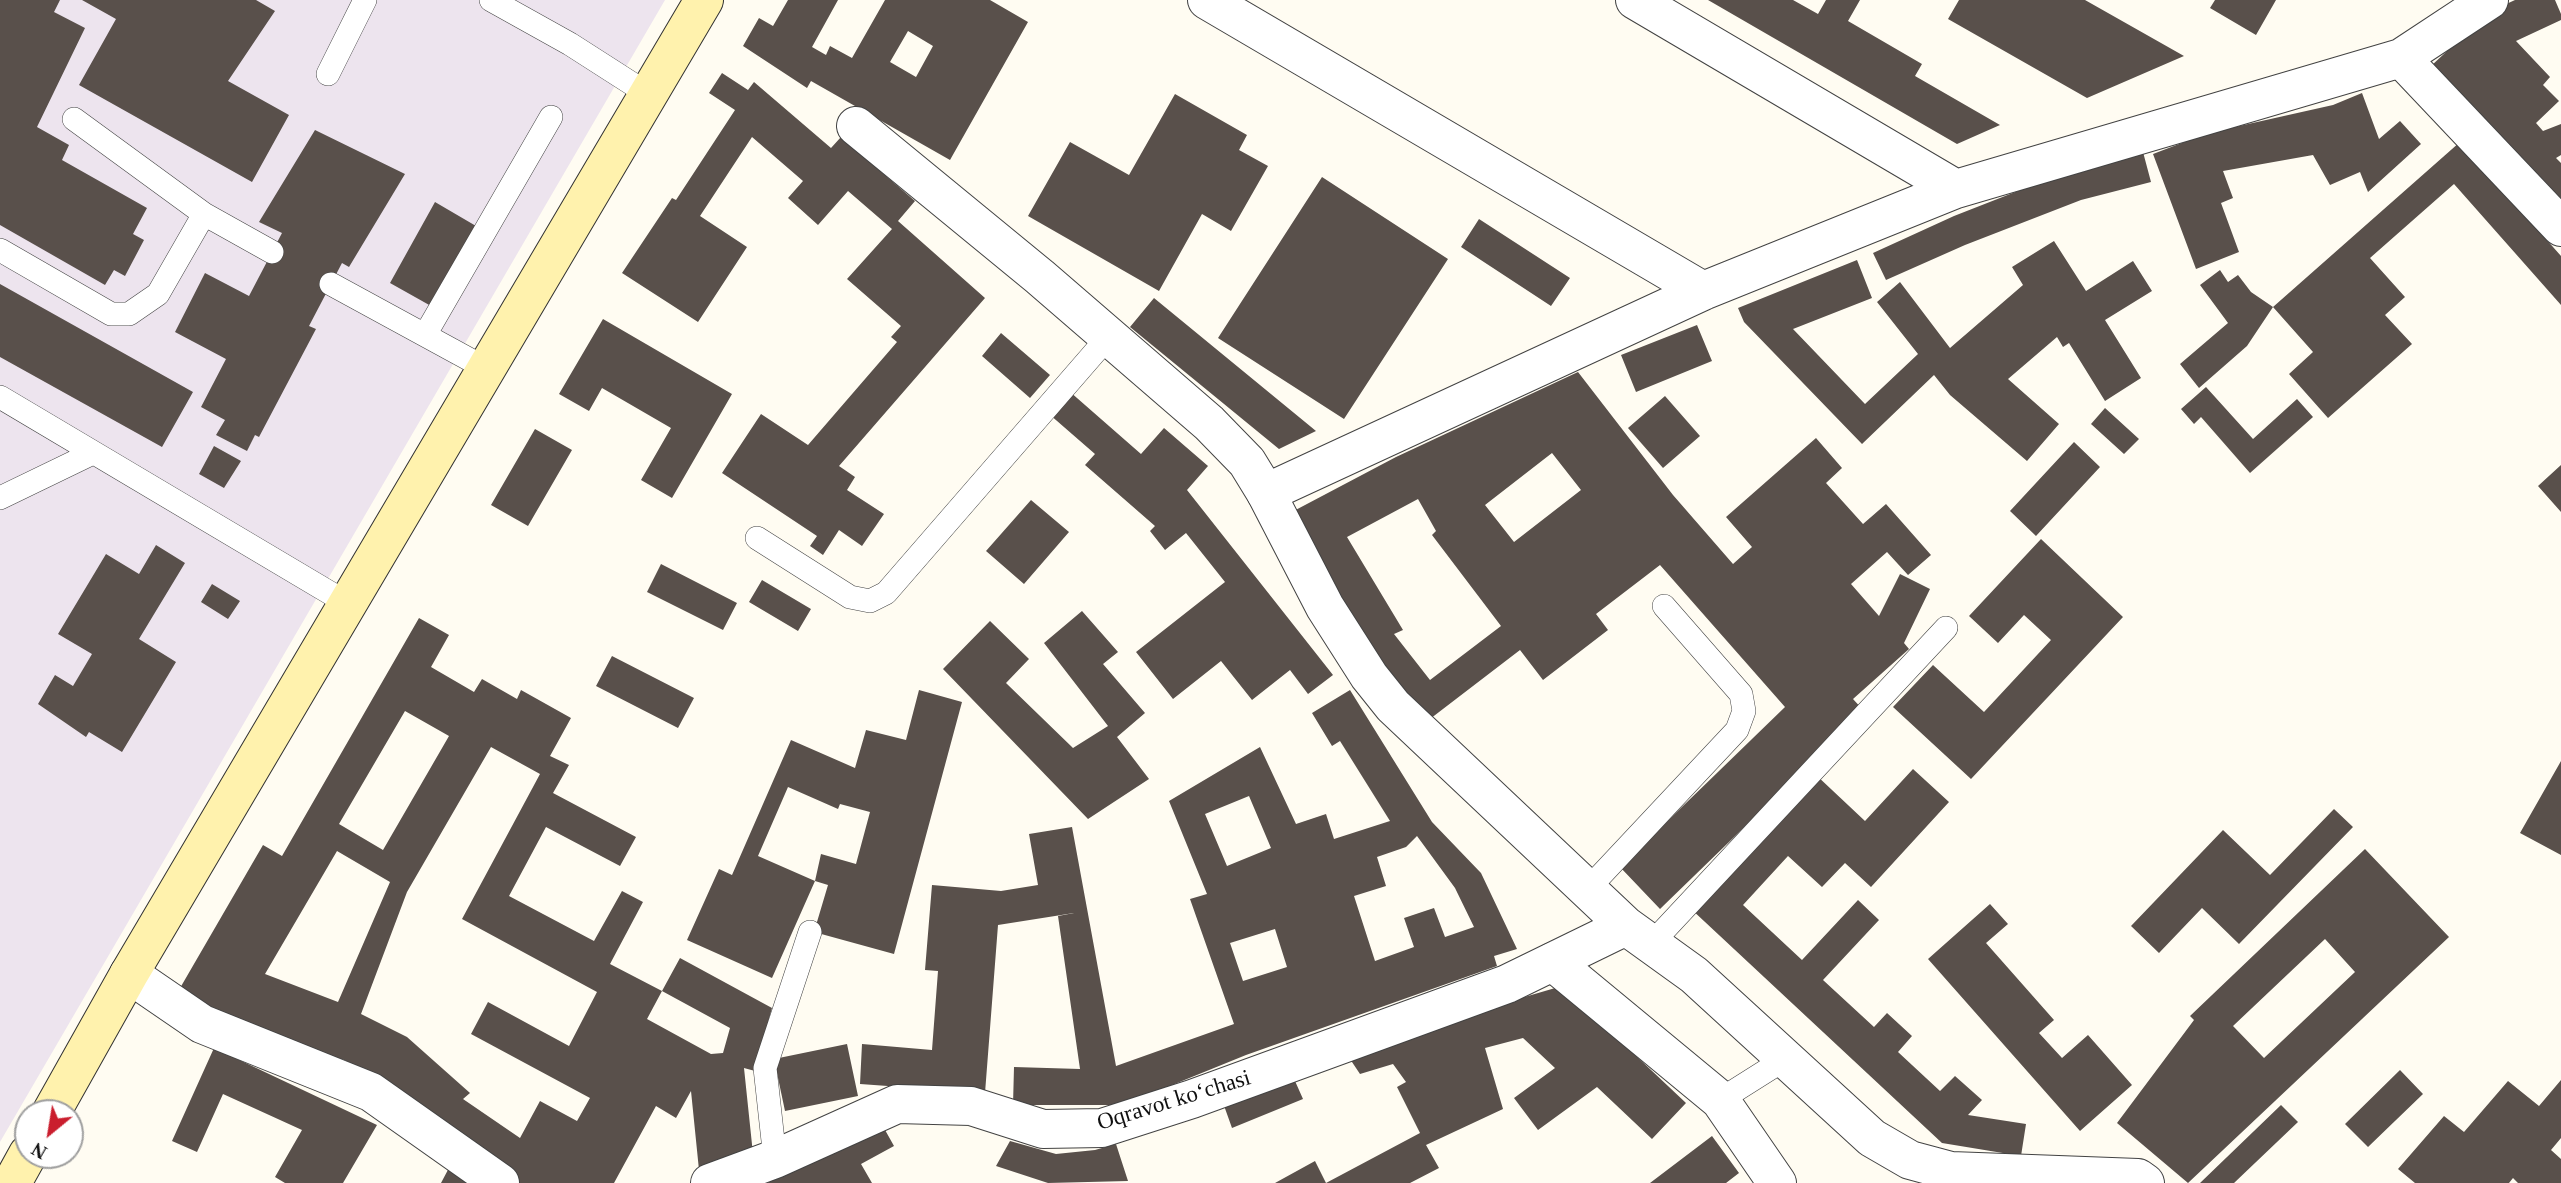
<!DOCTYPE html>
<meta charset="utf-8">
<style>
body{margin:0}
#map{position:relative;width:2561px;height:1183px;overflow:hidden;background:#fffcf2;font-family:"Times New Roman",serif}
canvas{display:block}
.north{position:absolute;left:14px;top:1099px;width:70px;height:70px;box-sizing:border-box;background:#fff;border:2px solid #9f9f9f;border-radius:50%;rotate:210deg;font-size:19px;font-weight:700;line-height:28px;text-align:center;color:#101010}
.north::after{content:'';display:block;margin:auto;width:24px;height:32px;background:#ca1e2e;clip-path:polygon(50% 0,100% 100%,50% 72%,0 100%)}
</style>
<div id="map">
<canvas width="2561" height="1183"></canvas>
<div class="north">N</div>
</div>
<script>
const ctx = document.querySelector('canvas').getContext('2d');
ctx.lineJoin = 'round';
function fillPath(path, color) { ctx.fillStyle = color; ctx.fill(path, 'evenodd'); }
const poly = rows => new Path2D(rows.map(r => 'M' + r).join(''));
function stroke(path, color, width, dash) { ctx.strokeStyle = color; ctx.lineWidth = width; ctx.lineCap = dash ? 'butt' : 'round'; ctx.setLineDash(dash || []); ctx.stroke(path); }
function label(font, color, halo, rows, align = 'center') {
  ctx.font = font + ' "Times New Roman",serif'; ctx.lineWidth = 7; ctx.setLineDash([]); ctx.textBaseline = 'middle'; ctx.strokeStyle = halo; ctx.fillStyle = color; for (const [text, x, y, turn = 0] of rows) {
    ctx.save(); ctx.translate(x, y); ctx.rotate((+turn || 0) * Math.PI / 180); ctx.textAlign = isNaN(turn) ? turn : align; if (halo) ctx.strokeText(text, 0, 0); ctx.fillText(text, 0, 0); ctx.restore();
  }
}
fillPath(poly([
 [0,0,665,0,0,1142]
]), '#ede4ee');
fillPath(poly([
 [0,0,60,0,54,12,85,28,37,127,69,145,62,160,147,208,133,234,144,240,125,276,114,270,105,285,0,225],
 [82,0,256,0,275,11,228,81,289,115,252,182,79,85,116,19],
 [788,0,838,0,812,47,826,55,830,46,852,58,885,0,990,0,1028,22,950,160,811,81,807,88,743,46,759,18,773,26],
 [908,31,933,46,916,77,890,62],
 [1708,0,1793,0,1818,14,1826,0,1860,0,1848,21,1922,64,1915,76,2000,125,1957,144],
 [1959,0,2085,0,2184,56,2087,98,1948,19],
 [2215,0,2276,0,2256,35,2210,8],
 [2515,0,2555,0,2561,14,2561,20,2516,41,2550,77,2543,85,2559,101,2536,123,2543,131,2561,124,2561,155,2556,158,2561,163,2561,204,2431,66,2489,12],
 [722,73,748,90,754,82,831,148,841,137,915,201,898,221,985,298,839,466,855,477,847,490,884,514,862,546,839,530,823,555,810,546,817,536,722,473,761,414,808,445,897,342,891,337,901,326,847,279,892,229,848,191,818,225,788,198,803,181,752,137,700,216,747,247,698,322,622,273,672,198,676,200,735,110,709,93],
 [2362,93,2379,139,2400,121,2421,144,2368,192,2360,172,2330,185,2313,155,2223,171,2233,198,2221,203,2239,252,2196,269,2153,154,2208,133,2333,105],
 [1175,94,1247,135,1239,150,1268,166,1231,231,1202,214,1159,291,1028,216,1070,142,1129,175],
 [315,130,405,174,349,267,342,263,309,326,316,329,259,437,255,435,247,451,216,435,225,420,201,407,226,359,175,332,205,273,249,296,282,233,259,222],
 [2460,142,2561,256,2561,305,2454,184,2370,258,2405,297,2385,315,2412,344,2328,418,2289,374,2313,352,2273,307,2247,346,2199,388,2180,364,2228,323,2200,285,2220,270,2228,282,2238,275,2251,292,2273,307],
 [2143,152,2151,182,2081,200,1965,245,1886,280,1873,253,1954,216,2069,171],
 [1322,177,1448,259,1344,419,1218,338],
 [435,202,476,226,431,306,390,283],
 [1479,219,1570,278,1551,306,1461,247],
 [2054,241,2086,291,2133,261,2152,291,2105,320,2141,378,2105,401,2069,343,2063,347,2057,337,2008,379,2059,424,2027,461,1950,395,1934,375,1862,444,1744,322,1738,308,1857,260,1872,298,1793,329,1865,404,1918,354,1877,302,1900,282,1950,348,2023,285,2012,267],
 [0,284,193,392,162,447,0,357],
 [1154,298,1316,431,1279,449,1130,327],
 [603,319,732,394,672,498,641,480,671,428,602,388,589,411,559,394],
 [1697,325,1712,361,1636,392,1621,355],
 [1001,333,1050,375,1030,398,982,356],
 [1578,372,1673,495,1733,564,1752,547,1726,517,1816,438,1842,468,1826,483,1863,524,1886,504,1931,555,1908,575,1887,552,1851,584,1879,616,1900,574,1930,589,1904,643,1909,649,1853,699,1864,711,1660,909,1620,867,1785,707,1660,565,1596,614,1608,630,1543,680,1520,650,1426,722,1401,703,1288,514,1396,457],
 [1552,453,1581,490,1514,542,1485,505],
 [1418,499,1436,531,1432,535,1501,626,1430,680,1394,634,1403,630,1347,537],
 [2206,387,2253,439,2297,399,2313,417,2250,473,2201,417,2194,424,2181,409],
 [1069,391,1141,454,1164,428,1208,466,1187,490,1333,675,1308,694,1290,670,1252,700,1221,661,1173,699,1136,652,1225,582,1186,533,1165,550,1150,531,1155,526,1085,465,1095,454,1049,414],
 [1665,396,1700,436,1663,468,1628,428],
 [2105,408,2139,439,2124,454,2091,424],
 [535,429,572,450,528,526,491,505],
 [2074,442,2100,467,2036,536,2010,511],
 [214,446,241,461,224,488,199,474],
 [2561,465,2561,512,2538,486],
 [1031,500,1069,532,1024,584,986,551],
 [2041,539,2123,617,1971,779,1893,707,1933,665,1984,712,2051,640,2024,615,1998,643,1969,616],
 [156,545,185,563,139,639,176,662,122,752,89,732,86,737,38,704,55,675,73,686,92,654,58,634,106,554,139,574],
 [661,564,737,603,723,630,647,592],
 [762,580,811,609,798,631,749,602],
 [212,584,240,601,228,619,201,602],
 [1082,611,1118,652,1103,664,1145,713,1117,737,1149,779,1088,819,943,669,990,621,1029,659,1006,683,1073,748,1108,726,1044,643],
 [419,618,449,635,431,667,474,692,482,679,517,699,521,690,571,718,550,756,569,765,553,793,636,837,620,866,546,827,509,896,594,941,622,891,643,902,610,964,662,991,680,958,772,1008,755,1071,744,1068,753,1154,699,1170,691,1091,676,1118,656,1106,614,1183,514,1183,380,1077,344,1060,192,1011,176,995,263,845,282,856],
 [405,711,449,736,383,850,339,824],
 [491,747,540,774,462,919,597,992,569,1046,488,1002,471,1034,590,1098,577,1121,540,1101,520,1138,463,1099,470,1093,407,1037,361,1014,407,892],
 [337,851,390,882,338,1002,265,974],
 [662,991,730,1028,723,1053,711,1054,647,1019],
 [612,656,694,698,678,728,596,686],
 [919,690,962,702,894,954,814,932,828,885,815,881,821,854,856,864,870,812,840,804,838,809,788,787,758,856,815,881,772,978,687,940,719,869,732,875,791,740,855,768,866,730,906,740],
 [1350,690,1432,822,1481,873,1517,949,1494,956,1497,966,1246,1055,1123,1105,1013,1105,1014,1067,1080,1069,1058,916,1074,913,998,925,985,1093,860,1084,862,1044,932,1050,938,971,925,970,932,885,1001,891,1038,885,1029,834,1072,827,1116,1066,1234,1024,1190,899,1207,894,1169,801,1260,747,1296,824,1326,814,1334,839,1390,821,1340,741,1332,746,1312,713],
 [1249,796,1271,848,1227,866,1205,814],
 [1417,836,1455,888,1474,927,1445,937,1434,908,1404,918,1414,947,1375,961,1354,896,1386,886,1377,857,1406,847],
 [1275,929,1287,967,1243,981,1230,943],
 [2561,761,2561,855,2520,833],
 [1913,769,1949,802,1871,887,1845,863,1822,887,1788,856,1743,905,1802,960,1858,900,1879,920,1823,980,1874,1027,1887,1013,1912,1036,1898,1052,1940,1091,1955,1076,1982,1100,1968,1115,2026,1124,2021,1156,1942,1143,1690,908,1815,774,1865,821],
 [2334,809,2353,827,2239,944,2202,908,2159,953,2131,926,2223,830,2270,875],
 [2365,849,2449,937,2188,1183,2117,1123,2194,1020,2190,1016],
 [2325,939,2355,972,2264,1058,2233,1026],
 [1990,904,2008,924,1986,943,2054,1020,2039,1033,2062,1058,2088,1035,2132,1085,2080,1131,1928,959],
 [1562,986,1686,1103,1652,1139,1597,1087,1538,1130,1514,1098,1555,1068,1523,1038,1485,1048,1503,1109,1426,1145,1439,1168,1410,1183,1275,1183,1315,1161,1326,1183,1420,1133,1397,1087,1406,1082,1393,1064,1360,1074,1344,1050],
 [847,1044,858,1096,785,1111,774,1059],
 [214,1048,377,1125,343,1183,285,1183,275,1177,302,1130,223,1094,197,1152,172,1141],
 [2400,1070,2423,1094,2368,1147,2345,1124],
 [1291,1072,1303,1099,1232,1128,1222,1100],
 [2561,1080,2561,1138,2551,1150,2561,1159,2561,1183,2518,1183,2513,1178,2509,1183,2415,1183,2398,1169,2444,1116,2464,1132,2508,1081,2539,1106],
 [2281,1105,2298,1122,2234,1183,2200,1183],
 [880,1121,894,1146,861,1164,872,1183,767,1183],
 [1712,1136,1739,1173,1726,1183,1650,1183],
 [1010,1141,1056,1154,1095,1150,1116,1144,1128,1181,1048,1183,996,1166],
 [450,1166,479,1183,441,1183]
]), '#59504b');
const service = poly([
 [491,0,570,44,648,94],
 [328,74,365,0],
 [74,119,204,214],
 [0,250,111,314,129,314,158,294,204,214,272,252],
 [331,284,487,369],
 [425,335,551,117],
 [0,397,347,603],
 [0,498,93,453],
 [757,538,850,597,870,601,886,593,1109,336],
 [1587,890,1737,730,1744,711,1741,694,1664,606],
 [1652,943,1946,628],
 [1720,1100,1785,1059],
 [775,1159,765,1068,810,932]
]);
const minor = poly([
 [1207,0,1703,291],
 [1635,0,1956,189],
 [2401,58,2561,227],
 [856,126,1040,277,1209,423,1247,462,1266,493,1703,291,1956,189,2401,58,2489,0],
 [1553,962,1720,1100,1777,1183]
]);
const tertiary = poly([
 [1266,493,1325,607,1369,676,1393,706,1626,926,1694,975,1872,1138,1910,1160,1951,1171,2138,1178,2145,1183],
 [129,974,202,1024,371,1092,500,1183],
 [710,1183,775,1159,897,1104,971,1106,1043,1129,1102,1128,1192,1099,1507,984,1626,926]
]);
const secondary = poly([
 [51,1113,129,974,704,0],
 [12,1183,28,1154]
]);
stroke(service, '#434343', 24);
stroke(minor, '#434343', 40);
stroke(tertiary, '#434343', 40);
stroke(secondary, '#323232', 40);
stroke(service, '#fff', 23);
stroke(minor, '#fff', 38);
stroke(tertiary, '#fff', 38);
stroke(secondary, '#fff2ad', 38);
label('23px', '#101010', '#fff', [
 ["Oqravot koʻchasi",1174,1101,-17]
]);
</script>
